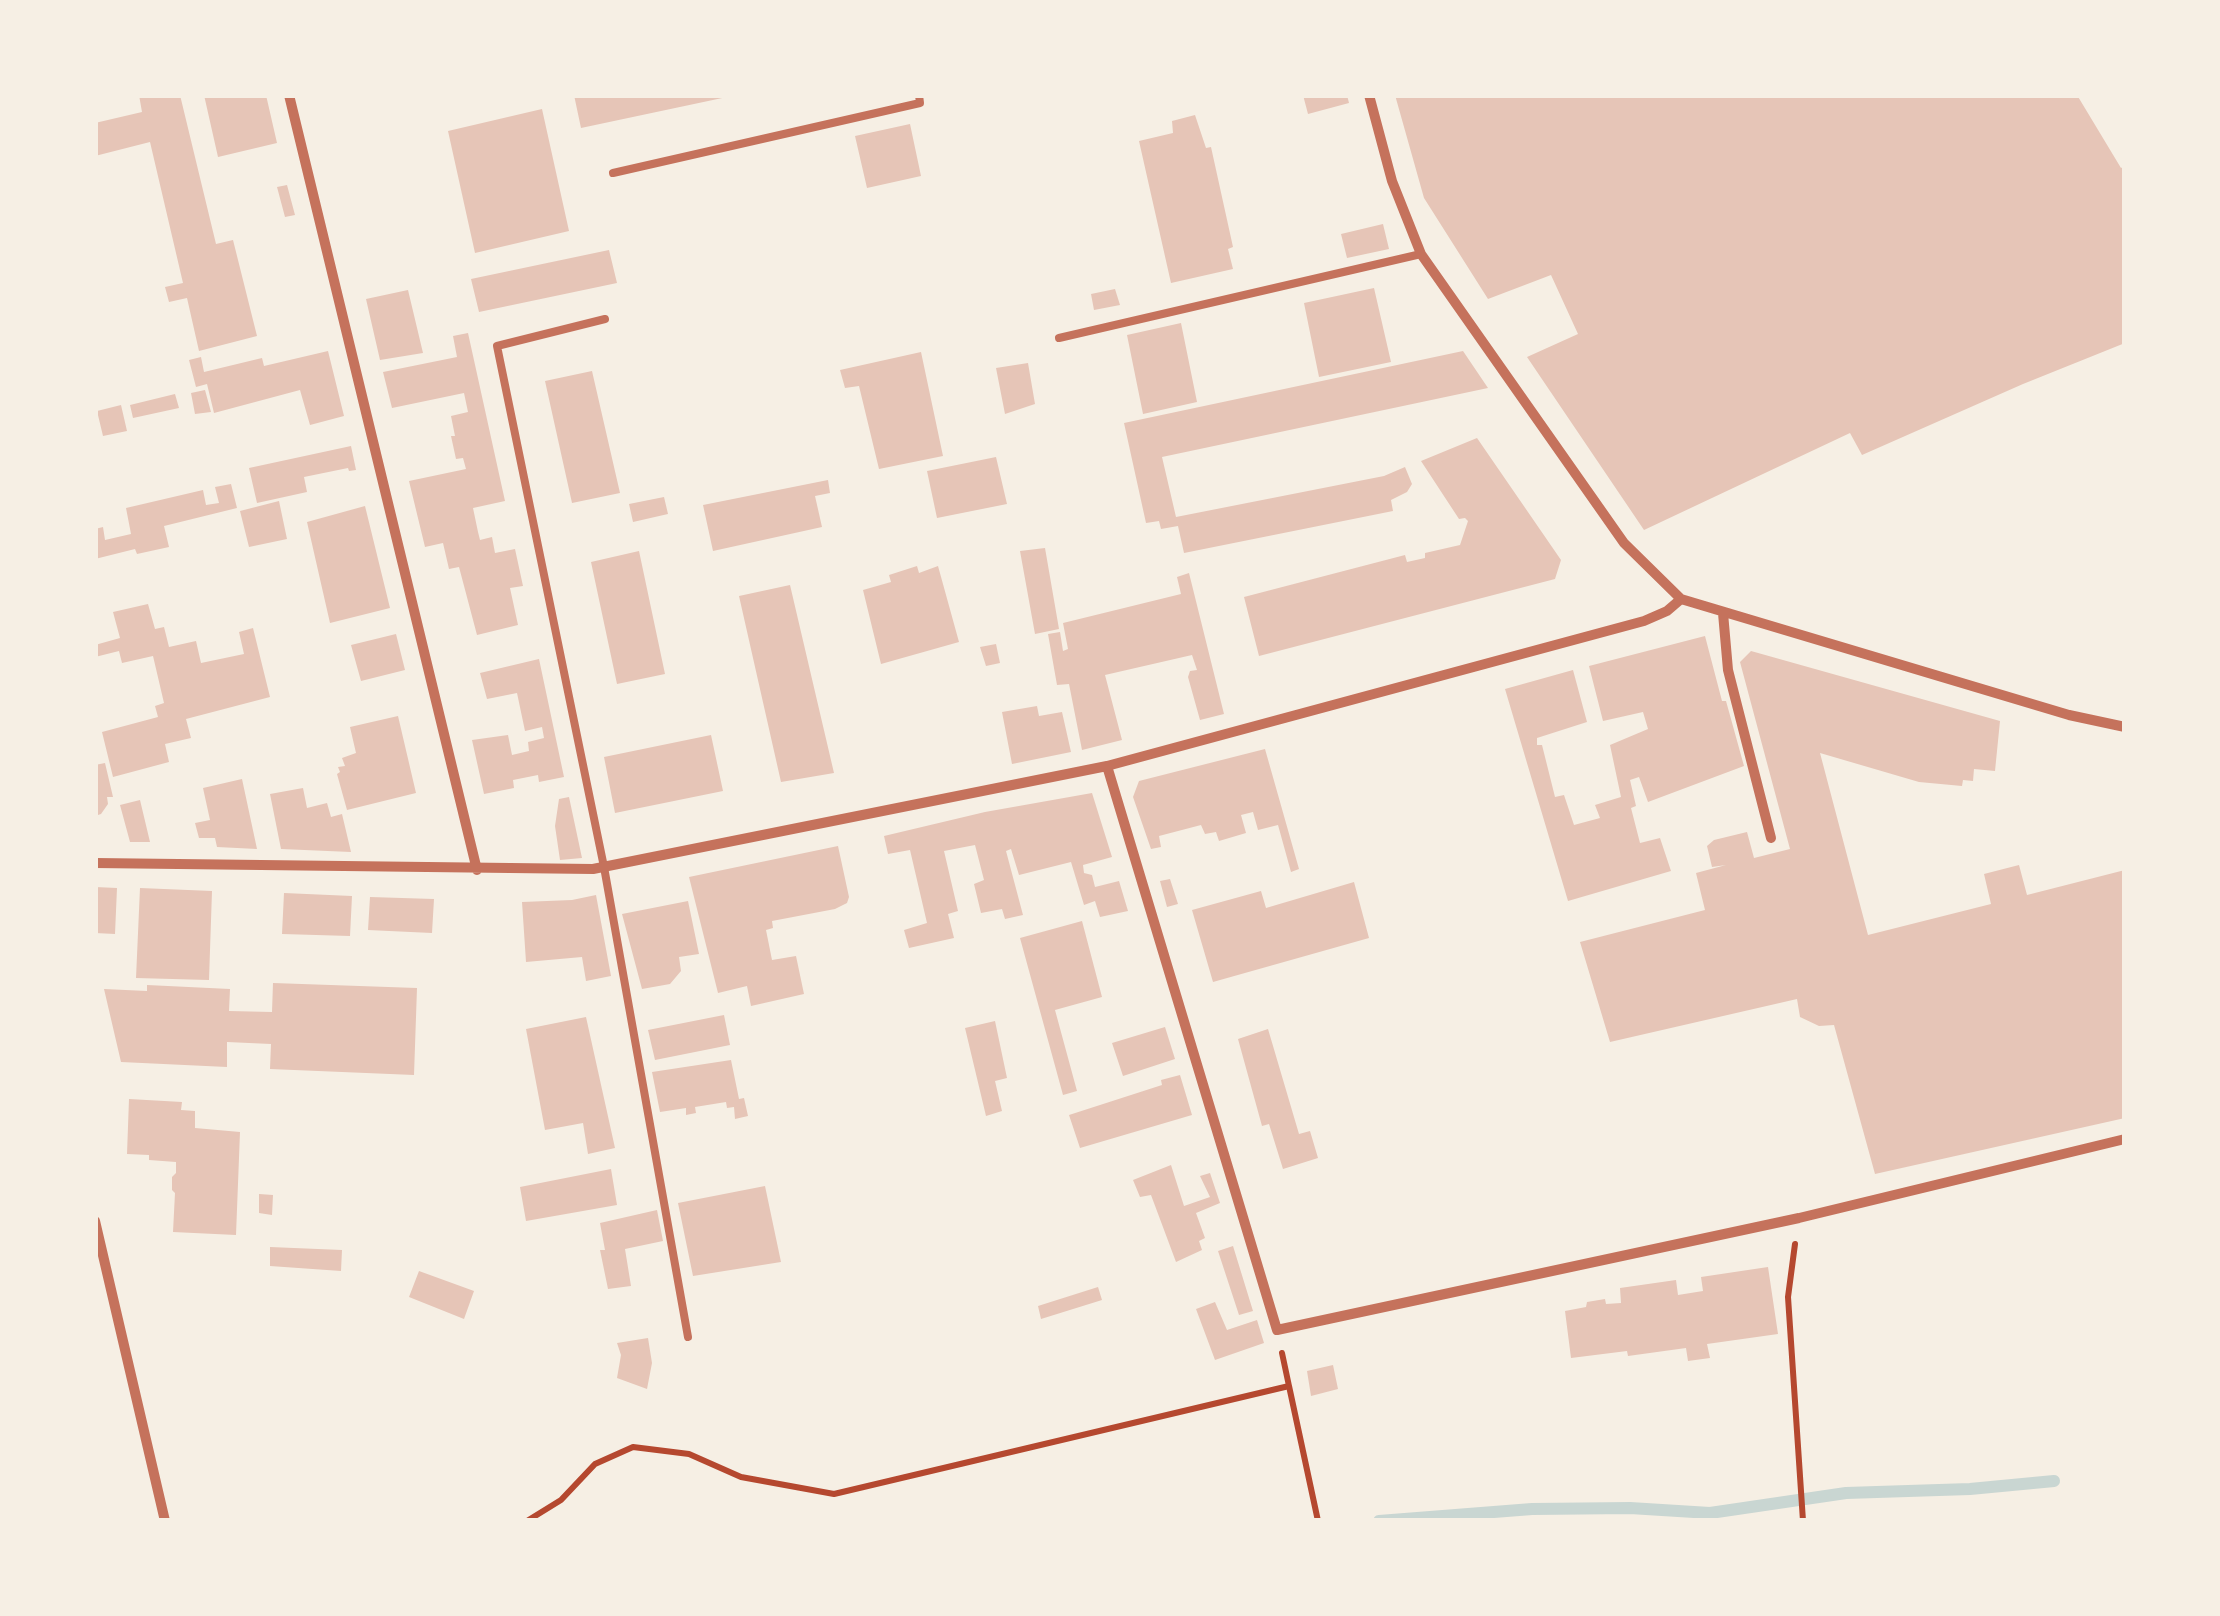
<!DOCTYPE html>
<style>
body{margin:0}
#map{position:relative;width:2220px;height:1616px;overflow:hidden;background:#f6efe4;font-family:Poppins,sans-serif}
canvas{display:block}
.frame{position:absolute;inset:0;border:98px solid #f6efe4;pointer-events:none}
</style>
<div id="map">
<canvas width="2220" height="1616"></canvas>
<div class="frame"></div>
</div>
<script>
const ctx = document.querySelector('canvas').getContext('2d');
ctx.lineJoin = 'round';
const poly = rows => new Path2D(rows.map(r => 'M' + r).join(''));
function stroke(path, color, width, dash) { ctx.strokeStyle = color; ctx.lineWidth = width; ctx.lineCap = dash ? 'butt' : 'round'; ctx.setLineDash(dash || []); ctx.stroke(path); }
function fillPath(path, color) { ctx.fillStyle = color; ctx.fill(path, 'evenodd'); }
stroke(poly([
 [1379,1521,1532,1509,1630,1508,1710,1513,1846,1493,1970,1489,2054,1481]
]), '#c9d6d2', 12);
fillPath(poly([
 [139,95,153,95,153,98,180,95,216,244,233,240,257,336,199,351,187,298,169,302,165,287,183,283,150,142,95,156,95,123,142,112],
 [204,95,266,95,277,143,218,157],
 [574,95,727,95,727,97,581,128],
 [1303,95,1347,95,1349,103,1308,114],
 [1395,95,2077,95,2121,168,2125,166,2125,343,2023,384,1862,455,1850,433,1644,530,1527,357,1578,334,1551,275,1488,299,1424,198],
 [542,109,569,231,475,253,448,131],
 [1195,115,1206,148,1211,147,1233,247,1228,249,1233,269,1171,283,1139,141,1173,133,1172,121],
 [910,124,921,176,867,188,855,136],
 [287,185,295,215,285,217,277,187],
 [1383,224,1389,249,1347,258,1341,234],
 [609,250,617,283,479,312,471,279],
 [1374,288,1391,362,1319,377,1304,303],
 [1115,289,1120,305,1094,310,1091,294],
 [408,290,423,353,380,360,366,299],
 [1181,323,1197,402,1143,414,1127,335],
 [468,333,505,501,473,508,478,532,480,540,492,537,495,553,515,549,523,586,510,588,518,625,477,635,459,567,449,569,443,543,425,547,409,481,466,469,463,458,456,459,451,436,455,436,451,416,468,412,464,393,392,408,383,372,457,357,453,336],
 [328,351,344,416,310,425,300,390,214,413,207,384,196,387,189,360,201,357,204,372,262,358,264,366],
 [1463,351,1488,388,1162,457,1176,517,1384,476,1405,467,1412,484,1407,492,1391,500,1393,511,1184,553,1178,526,1161,529,1159,521,1146,523,1124,423],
 [921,352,943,456,879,469,859,386,845,388,840,370],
 [1028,363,1035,404,1005,414,996,368],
 [592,371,620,493,572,503,545,381],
 [205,390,211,412,195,414,191,393],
 [175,394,179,408,133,418,130,405],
 [121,405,127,431,103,436,97,411],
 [1477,438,1561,560,1555,579,1259,656,1244,597,1405,555,1407,562,1425,558,1425,553,1460,545,1468,521,1465,518,1459,519,1421,461],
 [351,446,356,470,349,471,348,468,304,477,307,492,257,503,249,468],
 [996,457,1007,504,937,518,927,471],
 [828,480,830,493,815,496,822,527,713,551,703,505],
 [231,484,237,508,164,526,169,547,137,554,135,549,95,559,95,529,103,527,105,540,131,534,126,508,203,490,206,505,219,503,215,487],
 [664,497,668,514,633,522,629,504],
 [279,501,287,539,249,547,240,511],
 [365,506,390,608,330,623,307,522],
 [1045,548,1059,629,1035,634,1020,551],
 [639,551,665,674,617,684,591,562],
 [917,566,919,573,938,566,959,642,881,664,863,590,891,582,889,575],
 [1189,573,1224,714,1200,720,1188,677,1190,671,1197,670,1192,655,1105,675,1122,740,1082,750,1069,684,1057,685,1048,634,1060,632,1063,651,1068,649,1063,623,1181,594,1177,577],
 [790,585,834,773,781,782,739,596],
 [148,604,155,629,164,627,169,647,196,641,201,663,244,654,239,632,253,628,270,697,186,719,191,738,165,744,169,762,113,777,102,732,158,717,155,706,164,703,153,656,122,663,119,651,95,657,95,645,120,638,113,612],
 [396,634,405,670,361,681,351,645],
 [1705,636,1722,701,1726,701,1744,766,1648,802,1639,777,1630,780,1636,806,1631,808,1640,843,1660,838,1671,871,1568,901,1505,689,1573,670,1587,722,1537,738,1537,745,1542,745,1555,797,1564,795,1574,825,1600,818,1595,805,1621,797,1610,745,1648,729,1643,712,1603,721,1589,666],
 [996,644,1000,663,986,666,980,647],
 [1751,651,2000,721,1995,771,1974,769,1973,781,1963,780,1962,786,1919,782,1820,753,1868,935,1991,904,1984,874,2019,865,2027,895,2125,870,2125,1118,1875,1174,1834,1025,1819,1026,1800,1017,1797,999,1610,1042,1580,942,1705,910,1696,873,1726,865,1712,867,1707,846,1714,840,1747,832,1754,858,1790,849,1740,662],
 [539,659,564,777,539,782,538,775,513,780,514,788,484,794,472,740,508,735,512,755,529,751,528,742,544,738,542,727,525,731,517,693,487,699,480,673],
 [1037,706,1039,716,1062,712,1071,752,1012,764,1002,712],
 [398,716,416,793,347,810,337,774,340,772,338,767,345,766,342,758,356,753,350,727],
 [711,735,723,791,615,813,604,757],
 [1265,749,1299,869,1291,872,1278,825,1258,830,1253,812,1241,815,1246,833,1219,841,1216,832,1205,834,1201,825,1159,836,1161,847,1151,849,1133,797,1139,781],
 [105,763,113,797,107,797,108,804,101,814,95,816,95,765],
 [242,779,257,849,217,847,215,838,199,838,195,823,210,820,203,788],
 [303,788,307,808,327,803,331,817,342,814,351,852,281,849,270,794],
 [1092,793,1112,857,1083,865,1084,873,1092,875,1095,887,1119,881,1128,911,1100,917,1095,901,1084,905,1071,862,1019,875,1011,849,1006,851,1023,915,1005,919,1002,909,981,913,974,884,984,880,975,845,944,851,958,911,948,914,954,938,909,948,904,930,927,923,910,850,888,854,884,836,985,812],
 [569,797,582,858,560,860,555,826,559,799],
 [140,800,150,842,130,842,120,805],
 [838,846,849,897,847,903,835,909,772,921,773,928,766,930,772,960,796,956,804,994,751,1006,747,986,718,993,689,877],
 [1170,879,1178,904,1167,907,1160,881],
 [1354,882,1369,938,1213,982,1192,910,1261,891,1266,908],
 [95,887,117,888,115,934,95,933],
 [140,888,212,891,209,980,136,978],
 [284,893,352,896,350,936,282,934],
 [596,895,611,976,586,981,582,957,526,962,522,902,572,900],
 [370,897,434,899,432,933,368,930],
 [688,901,699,954,679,957,681,971,670,984,642,989,622,914],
 [1082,921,1102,997,1055,1010,1077,1091,1063,1095,1020,938],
 [273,983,417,988,414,1075,270,1069,271,1044,227,1042,227,1067,121,1062,104,989,147,991,147,985,230,989,229,1011,272,1012],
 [724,1015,730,1045,655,1060,648,1030],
 [586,1017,615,1148,588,1154,583,1123,545,1130,526,1029],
 [995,1021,1007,1078,995,1081,1002,1111,986,1116,965,1028],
 [1165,1027,1175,1059,1123,1076,1112,1043],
 [1268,1029,1299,1134,1310,1131,1318,1158,1283,1169,1269,1124,1262,1126,1238,1039],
 [731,1060,739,1099,744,1098,748,1116,735,1119,734,1107,727,1108,726,1102,695,1107,696,1113,686,1115,686,1108,660,1112,652,1072],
 [1180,1075,1192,1115,1080,1148,1069,1115,1162,1085,1161,1080],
 [129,1099,182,1102,181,1110,195,1111,195,1128,240,1132,236,1235,173,1232,175,1193,172,1190,172,1177,176,1173,176,1162,149,1160,149,1155,127,1154],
 [1171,1165,1184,1206,1210,1197,1200,1176,1210,1173,1220,1203,1196,1213,1205,1238,1199,1241,1202,1250,1176,1262,1151,1195,1140,1197,1133,1180],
 [611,1169,617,1205,526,1221,520,1187],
 [765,1186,781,1262,693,1276,678,1203],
 [259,1194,273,1195,272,1215,259,1213],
 [657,1210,663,1241,625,1249,631,1286,608,1289,600,1250,605,1250,600,1223],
 [1233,1246,1253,1311,1239,1315,1218,1251],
 [270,1247,342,1250,341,1271,270,1266],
 [1768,1267,1778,1334,1707,1344,1710,1358,1688,1361,1686,1348,1628,1356,1627,1351,1571,1358,1565,1311,1586,1307,1587,1302,1605,1299,1606,1304,1621,1303,1620,1288,1676,1280,1678,1295,1703,1291,1701,1277],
 [419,1271,474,1291,464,1319,409,1297],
 [1098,1287,1102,1300,1041,1319,1038,1306],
 [1215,1302,1227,1330,1257,1320,1264,1343,1215,1360,1196,1309],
 [648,1338,652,1363,647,1389,617,1378,621,1355,617,1343],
 [1333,1365,1338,1389,1311,1396,1307,1371]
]), '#e6c5b7');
stroke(poly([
 [1795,1244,1788,1297,1803,1521],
 [1282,1353,1289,1386],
 [527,1521,561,1500,595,1464,633,1447,689,1454,741,1477,834,1494,1289,1386,1318,1521]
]), '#b5482f', 6);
stroke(poly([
 [613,173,920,103,919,95],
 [605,319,497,346,604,867,688,1337],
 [1059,338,1421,254]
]), '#c5725c', 8);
stroke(poly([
 [289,95,477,870],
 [1369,95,1392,181,1421,254,1624,543,1681,599,2069,715,2125,727],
 [1723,613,1728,670,1771,838],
 [1107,766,1277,1330,1799,1218,2125,1139],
 [95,863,593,869,1107,766,1644,621,1667,611,1681,599],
 [95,1221,165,1521]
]), '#c5725c', 10);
</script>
